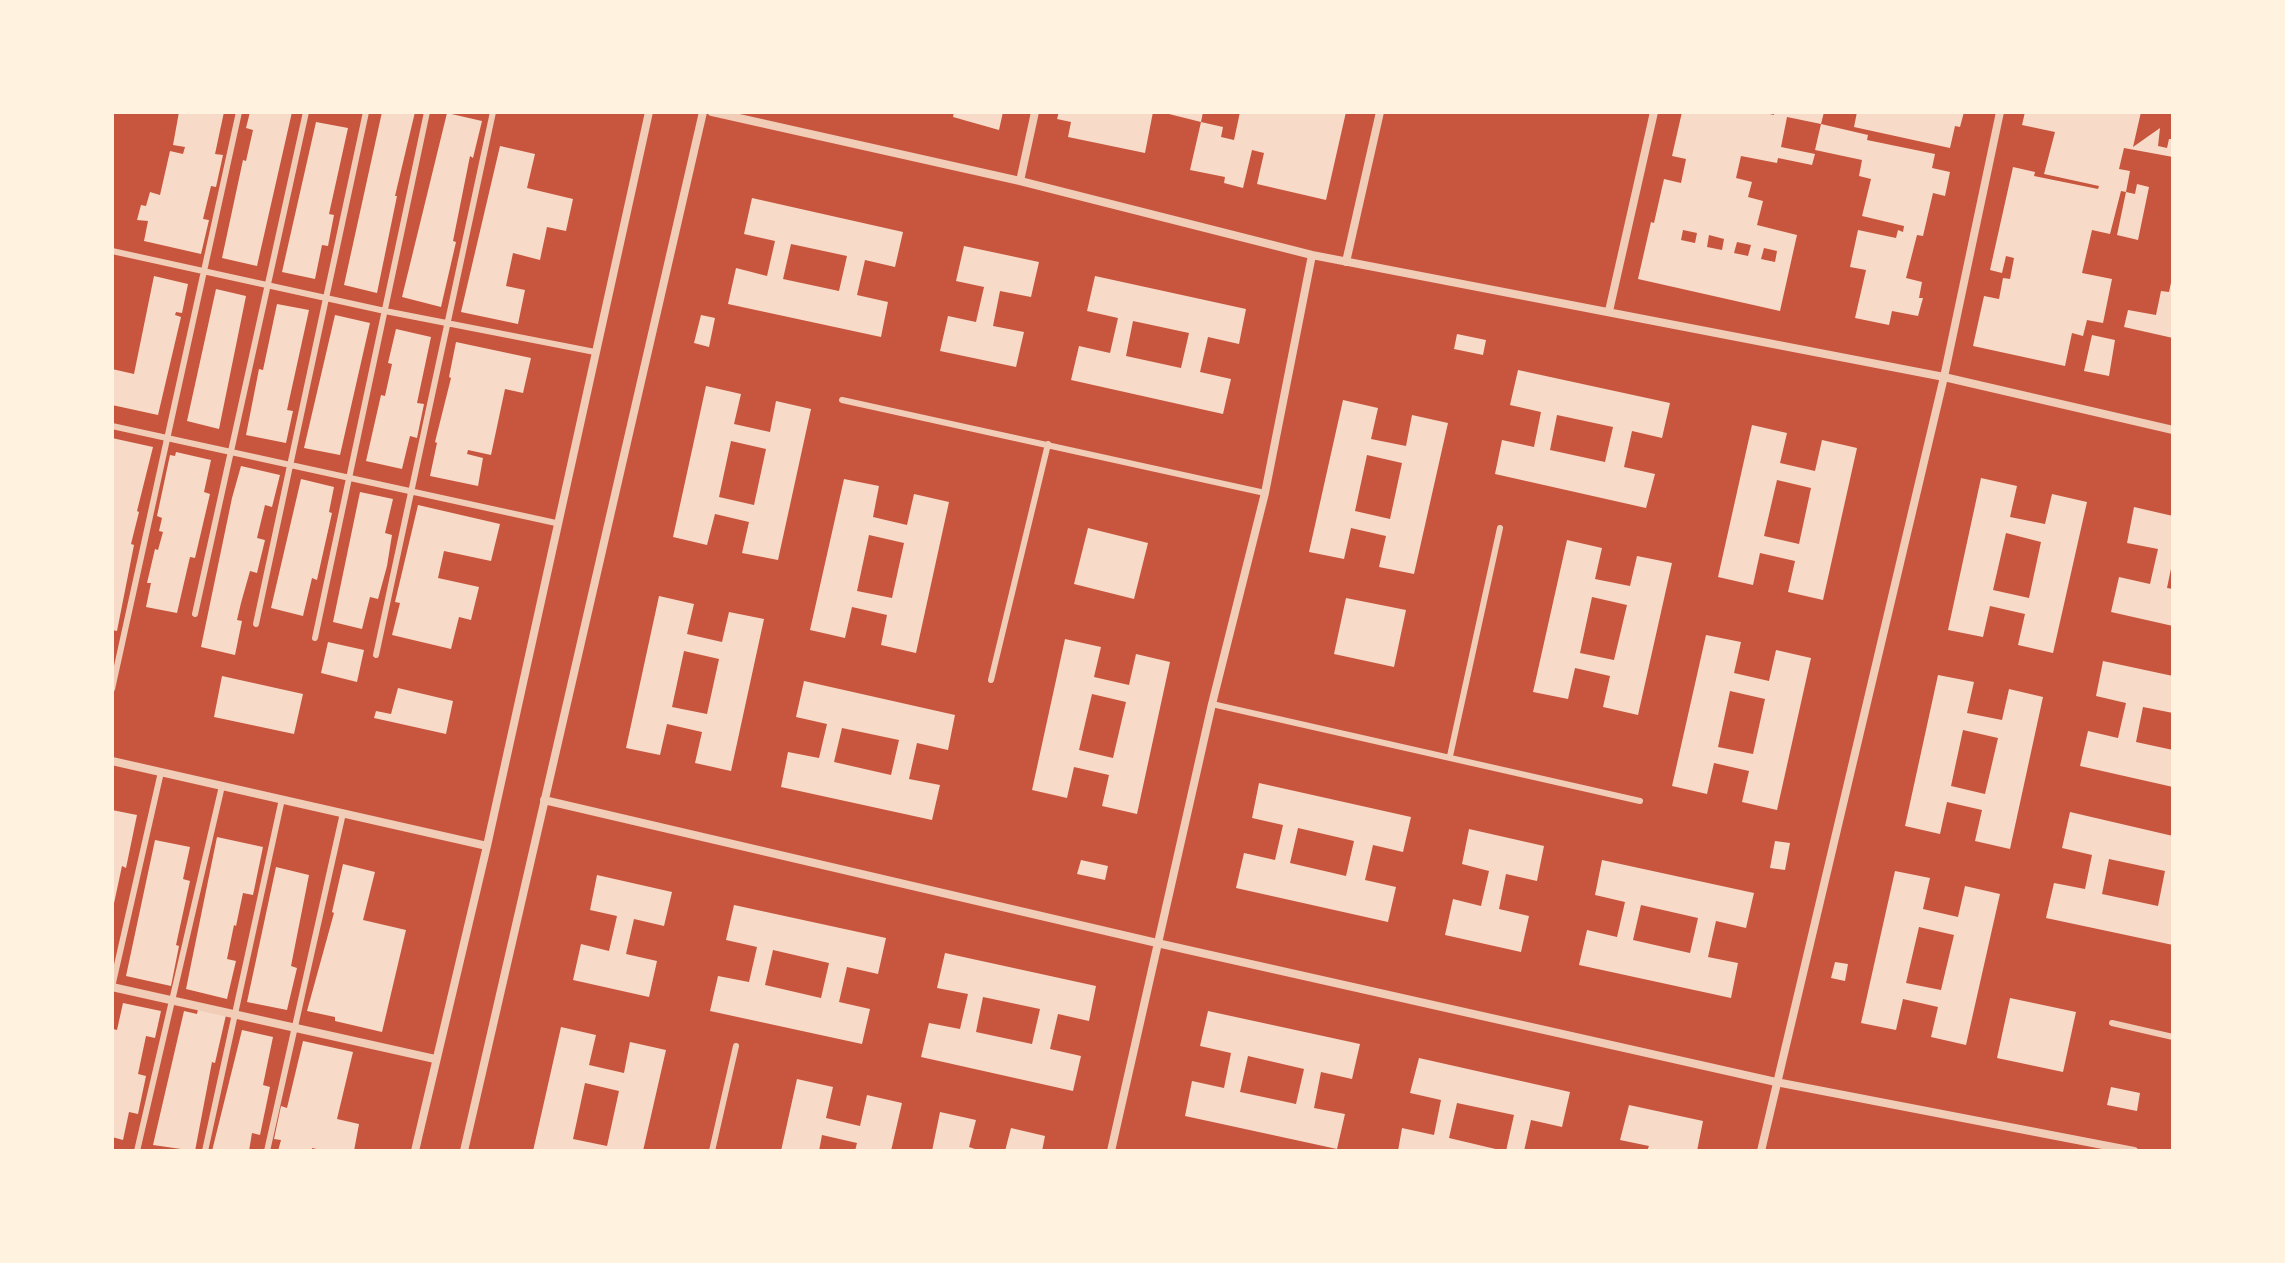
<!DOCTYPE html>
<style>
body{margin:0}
#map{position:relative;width:2285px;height:1263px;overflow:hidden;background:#c8553d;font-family:Lato,sans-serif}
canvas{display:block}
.frame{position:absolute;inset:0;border:114px solid #fff3e0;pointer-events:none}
</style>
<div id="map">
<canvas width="2285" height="1263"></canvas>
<div class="frame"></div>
</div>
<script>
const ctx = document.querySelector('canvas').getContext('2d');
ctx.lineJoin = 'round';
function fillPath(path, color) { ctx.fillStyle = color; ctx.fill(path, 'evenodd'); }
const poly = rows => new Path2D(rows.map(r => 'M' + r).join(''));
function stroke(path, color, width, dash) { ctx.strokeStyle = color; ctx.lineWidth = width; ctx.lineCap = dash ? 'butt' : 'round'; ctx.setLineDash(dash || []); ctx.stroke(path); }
fillPath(poly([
 [179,112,224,112,215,154,223,155,216,187,211,186,203,219,209,220,201,254,144,241,148,221,137,220,141,205,146,206,150,192,160,195,170,151,183,154,185,147,173,145],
 [250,112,292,112,257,266,222,258,243,160,246,161,253,130,246,128],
 [382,112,415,112,395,196,397,196,377,293,344,285],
 [954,112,1003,112,999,130,953,117],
 [1059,112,1153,112,1145,153,1068,137,1071,122,1057,119],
 [1161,112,1203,112,1201,122],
 [1240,112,1346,112,1326,200,1257,184,1264,153,1252,150,1243,188,1224,183,1225,177,1190,170,1201,122,1223,127,1221,137,1234,140],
 [1682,112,1761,112,1774,115,1774,112,1824,112,1821,124,1787,117,1781,147,1815,154,1812,165,1778,158,1777,163,1741,156,1736,178,1752,182,1748,197,1763,201,1757,225,1797,235,1780,311,1638,279,1651,222,1654,223,1664,179,1681,183,1686,159,1672,156],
 [1683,230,1697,233,1695,243,1681,240],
 [1709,235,1724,239,1722,250,1707,247],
 [1737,242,1751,245,1748,256,1734,253],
 [1764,248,1777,251,1775,262,1761,259],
 [1857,112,1964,112,1960,127,1955,126,1950,148,1854,127],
 [2025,112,2141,112,2133,147,2160,128,2158,146,2167,148,2169,139,2173,139,2173,157,2124,148,2119,169,2130,171,2126,192,2135,194,2137,184,2149,187,2138,240,2117,235,2126,192,2121,191,2110,234,2092,230,2082,273,2112,279,2103,323,2087,320,2083,336,2072,333,2065,366,1973,346,1984,296,1999,299,2003,278,2010,279,2014,258,2006,256,2002,273,1990,270,2013,167,2035,172,2034,176,2098,189,2099,186,2044,174,2055,132,2022,125],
 [447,113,482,121,473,158,470,156,453,241,456,242,441,307,402,297],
 [316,122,348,128,329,214,334,215,328,246,322,245,315,279,282,272],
 [1821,124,1868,135,1867,140,1935,154,1932,168,1950,172,1945,196,1933,193,1923,236,1917,235,1906,278,1922,282,1919,298,1923,298,1918,316,1892,311,1889,325,1855,318,1866,270,1850,267,1858,230,1896,238,1898,230,1903,232,1904,226,1862,216,1871,179,1859,176,1862,160,1815,150],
 [500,146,535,154,527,188,573,199,566,231,547,227,540,260,513,253,506,286,525,290,518,324,461,312],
 [752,198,903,232,895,267,865,260,857,295,888,302,881,337,728,304,736,268,767,276,775,241,744,234],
 [791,244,847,256,839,291,783,279],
 [964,246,1039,262,1031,297,1000,291,993,326,1024,332,1016,367,940,351,948,316,976,322,984,287,956,281],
 [154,276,188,284,182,313,176,312,175,315,181,317,158,415,112,405,112,369,134,374],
 [1095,276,1246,309,1239,344,1208,337,1200,372,1231,379,1223,414,1071,380,1079,346,1110,353,1118,318,1087,311],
 [1133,321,1189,333,1181,368,1126,356],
 [2172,278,2173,338,2124,327,2128,310,2156,315,2161,291,2169,292],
 [216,289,246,296,219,429,187,421],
 [277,304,309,310,287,410,293,411,286,443,246,435,259,369,263,370],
 [335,315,370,323,340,455,304,448],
 [701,315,715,318,709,347,694,343],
 [396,329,431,337,417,403,424,404,417,438,410,436,402,469,366,461,381,395,385,396,392,364,388,363],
 [1457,334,1486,340,1483,355,1454,349],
 [2092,335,2115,340,2109,376,2084,371],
 [456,342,531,358,523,393,505,389,491,455,468,450,467,454,483,458,478,486,430,476,437,443,435,442,451,378,449,377],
 [1518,370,1670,403,1662,438,1632,431,1624,467,1655,474,1646,508,1495,474,1502,440,1534,447,1541,412,1510,405],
 [1557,415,1613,427,1605,462,1550,450],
 [706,386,741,394,734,424,770,432,776,401,811,409,778,560,742,553,749,522,715,514,707,545,673,537],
 [731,441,766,449,754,505,719,497],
 [1343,400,1378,408,1371,439,1406,446,1412,415,1448,423,1414,574,1379,567,1386,536,1351,528,1344,559,1309,552],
 [1367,455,1402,463,1390,519,1355,511],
 [1752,425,1787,433,1780,463,1815,471,1822,440,1857,448,1823,600,1788,592,1795,561,1760,553,1753,585,1718,577],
 [1777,480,1811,488,1799,544,1764,536],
 [112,438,153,447,137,511,139,512,131,544,134,545,117,631,112,630],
 [176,452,211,460,204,492,210,494,199,541,195,558,190,557,177,613,146,607,151,583,147,583,155,549,158,550,163,532,159,531,162,518,157,516,170,455,175,456],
 [241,466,280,475,272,507,265,505,257,538,265,540,257,573,250,571,241,603,237,620,242,621,235,655,201,647,232,498],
 [1981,478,2017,486,2010,517,2045,524,2052,494,2087,502,2053,653,2018,645,2025,614,1990,606,1983,637,1948,630],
 [2006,533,2041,542,2029,598,1993,590],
 [301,479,334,487,329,512,332,513,317,580,312,578,303,616,271,608],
 [844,479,879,486,873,517,907,525,914,494,949,502,916,653,881,645,887,615,852,607,845,638,810,630],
 [869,535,904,543,892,598,857,591],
 [360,492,393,499,385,533,392,535,387,566,378,599,370,597,362,629,333,622],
 [418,505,500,524,491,561,444,551,438,578,479,587,471,620,459,617,451,649,392,635,400,603,395,602],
 [2134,507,2173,516,2173,559,2167,588,2173,589,2173,626,2111,612,2119,577,2150,584,2158,549,2127,543],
 [1088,528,1148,543,1134,599,1074,584],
 [1567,540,1602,548,1595,579,1630,586,1637,556,1672,563,1638,715,1603,707,1610,676,1575,668,1568,699,1533,692],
 [1592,597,1627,605,1614,660,1580,653],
 [659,596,694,604,687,634,722,642,729,612,764,619,731,771,695,763,702,732,667,724,660,755,626,748],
 [684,651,719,659,707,714,672,707],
 [1346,598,1406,610,1394,667,1334,654],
 [1706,635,1741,642,1734,673,1769,681,1776,650,1811,658,1777,810,1742,802,1749,771,1714,763,1707,794,1672,786],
 [1730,691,1765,699,1753,754,1718,747],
 [1065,639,1101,647,1094,677,1129,685,1136,654,1170,662,1137,814,1102,806,1109,775,1074,767,1067,798,1032,790],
 [1092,694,1126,702,1113,758,1079,750],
 [328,642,364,650,357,682,321,673],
 [2103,661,2173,676,2173,713,2143,707,2136,742,2173,750,2173,787,2080,766,2088,731,2118,738,2126,703,2096,696],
 [1938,675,1974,682,1967,713,2002,720,2009,689,2043,697,2010,849,1975,841,1982,810,1947,802,1940,834,1905,826],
 [1963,730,1998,738,1985,794,1951,786],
 [222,676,303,694,294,734,214,717],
 [804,681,955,715,948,750,917,743,909,779,940,785,932,820,781,787,788,752,819,758,827,724,796,717],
 [842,728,899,740,891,775,834,762],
 [398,688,453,701,446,734,374,718,376,711,391,714],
 [1259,783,1411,817,1403,852,1373,845,1365,880,1396,887,1388,922,1236,888,1244,853,1275,860,1283,825,1252,818],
 [1298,828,1354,841,1346,876,1290,863],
 [112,810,137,815,126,868,122,866,113,908],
 [2070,812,2173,836,2173,945,2046,918,2054,883,2085,889,2092,855,2062,848],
 [2109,859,2165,871,2158,906,2102,894],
 [1469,829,1544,846,1537,881,1506,874,1499,909,1529,916,1521,952,1445,935,1453,899,1481,906,1489,871,1462,864],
 [217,837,263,847,253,895,243,893,236,926,234,925,227,959,236,961,227,999,186,989],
 [155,840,190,847,183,879,190,881,176,945,179,946,171,986,126,976],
 [1775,841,1790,843,1785,870,1770,868],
 [1081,860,1108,866,1105,880,1077,874],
 [1602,860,1754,893,1746,928,1716,921,1708,957,1738,963,1731,998,1579,965,1587,930,1617,937,1625,902,1595,895],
 [1641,905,1698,918,1690,953,1633,940],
 [343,864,375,872,363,920,406,930,382,1032,335,1021,335,1017,307,1011,334,913,332,912],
 [276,867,309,875,291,966,297,968,287,1010,247,1002],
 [1895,871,1930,878,1923,909,1958,917,1965,886,2000,894,1966,1045,1931,1037,1938,1007,1903,999,1896,1030,1861,1023],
 [1919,927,1954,935,1941,990,1906,983],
 [597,875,672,892,664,926,634,919,626,954,657,961,649,997,573,980,581,944,609,951,617,916,590,910],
 [734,905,886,938,878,974,847,967,839,1002,870,1009,862,1044,710,1011,718,976,749,982,757,947,726,940],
 [773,950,829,963,821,998,765,985],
 [945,953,1096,986,1089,1021,1058,1014,1050,1049,1081,1056,1073,1091,921,1057,929,1023,960,1029,968,994,937,988],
 [983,997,1040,1009,1032,1044,976,1032],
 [1835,962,1848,964,1845,981,1831,978],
 [2010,998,2076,1012,2063,1072,1997,1058],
 [123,1003,161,1011,155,1038,146,1036,138,1074,146,1076,138,1114,129,1112,123,1140,112,1137,112,1034,113,1029,117,1030],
 [198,1009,226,1015,215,1063,212,1062,195,1151,153,1145,184,1011,197,1014],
 [1208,1011,1360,1044,1352,1079,1321,1072,1314,1108,1345,1114,1337,1149,1185,1116,1192,1081,1224,1088,1231,1053,1200,1046],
 [1248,1056,1304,1069,1296,1104,1240,1092],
 [561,1027,596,1035,589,1065,624,1073,630,1042,666,1050,643,1151,533,1151],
 [585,1083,619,1091,607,1146,573,1139],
 [242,1030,273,1037,263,1085,270,1087,260,1135,252,1133,249,1151,212,1151],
 [303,1041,353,1052,337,1119,359,1124,354,1151,326,1151,312,1148,312,1151,278,1151,281,1140,274,1139,281,1106,287,1108],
 [1419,1058,1570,1092,1562,1127,1531,1120,1524,1151,1506,1151,1514,1115,1457,1103,1449,1138,1504,1151,1398,1151,1402,1128,1434,1135,1441,1100,1410,1093],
 [797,1079,833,1087,826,1118,860,1126,867,1095,902,1103,891,1151,855,1151,857,1143,822,1135,819,1151,781,1151],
 [2111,1087,2140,1093,2137,1111,2107,1105],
 [1629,1105,1703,1121,1697,1151,1647,1151,1649,1146,1620,1140],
 [940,1112,976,1120,969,1147,981,1151,932,1151],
 [1011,1128,1045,1136,1042,1151,1005,1151]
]), '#f7dbc8');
stroke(poly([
 [112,251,385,311,595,352],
 [842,400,1265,493],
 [112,426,556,523],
 [195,614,306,112],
 [256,624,366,112],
 [315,638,427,112],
 [376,655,493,112],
 [991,680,1048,444],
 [112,689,239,112],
 [1212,704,1640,801],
 [1450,756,1500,528],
 [112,987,161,772],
 [2112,1023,2173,1037],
 [137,1151,222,786],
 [205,1151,282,799],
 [267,1151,343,813],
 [712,1151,736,1046]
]), '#f1ccb7', 6);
stroke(poly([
 [712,112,1020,181,1312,255,1944,377,2173,430],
 [1020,181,1035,112],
 [1346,262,1380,112],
 [1609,311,1654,112],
 [112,761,487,846],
 [544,800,1157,943,1776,1082,2134,1151],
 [112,987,435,1059],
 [415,1151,487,846,649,112],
 [464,1151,703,112],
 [1111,1151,1212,704,1265,493,1312,255],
 [1761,1151,1944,377,2000,112]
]), '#f1ccb7', 8);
</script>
